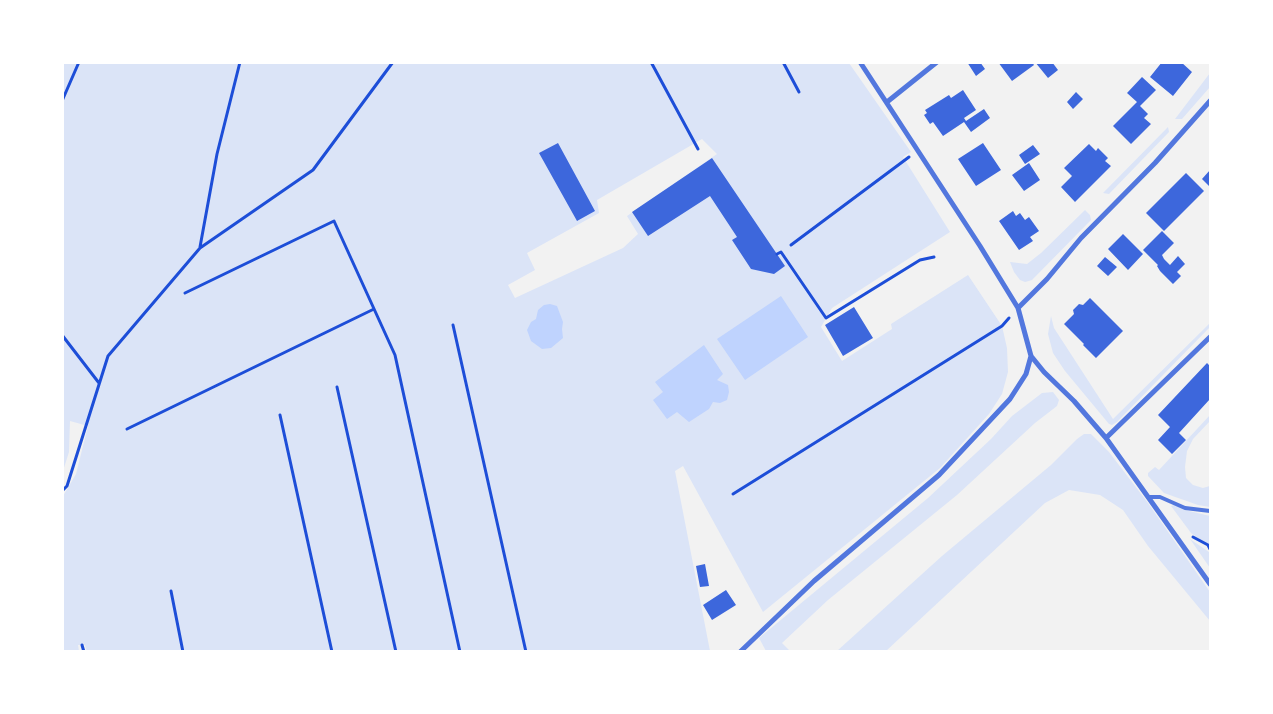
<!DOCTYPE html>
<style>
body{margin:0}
#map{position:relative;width:1273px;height:714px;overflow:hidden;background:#f2f2f2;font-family:"PT Sans Narrow",sans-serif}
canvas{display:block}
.frame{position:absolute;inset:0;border:64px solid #fff;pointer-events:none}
</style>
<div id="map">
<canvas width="1273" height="714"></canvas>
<div class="frame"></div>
</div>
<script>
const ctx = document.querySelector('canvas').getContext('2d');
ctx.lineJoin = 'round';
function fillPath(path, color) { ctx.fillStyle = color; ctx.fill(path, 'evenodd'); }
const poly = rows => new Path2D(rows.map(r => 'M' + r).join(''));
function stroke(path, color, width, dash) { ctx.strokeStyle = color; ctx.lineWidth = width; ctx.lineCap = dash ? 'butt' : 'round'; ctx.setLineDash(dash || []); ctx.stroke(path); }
fillPath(poly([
 [63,63,849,63,911,152,903,157,950,232,832,308,821,327,842,361,892,329,891,324,968,275,1002,326,1007,348,1008,372,1002,394,989,414,940,468,763,612,683,466,675,471,710,651,87,652,85,645,78,645,79,651,63,651,63,496,76,474,88,426,70,421,69,452,63,471],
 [702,139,717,154,627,216,638,234,623,248,515,298,508,285,535,270,527,253,599,213,597,200],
 [1210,73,1210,87,1182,119,1175,119],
 [1168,127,1169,132,1109,194,1103,193],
 [1085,210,1090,215,1091,220,1032,280,1025,282,1020,280,1014,272,1010,262,1027,264,1041,253],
 [1051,316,1054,328,1113,419,1210,323,1210,327,1117,422,1112,425,1109,424,1065,371,1053,353,1048,334],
 [1053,392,1059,400,1057,406,1035,423,957,495,828,600,782,643,790,651,766,651,759,638,928,498,991,439,1012,416,1042,393],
 [1210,415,1210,421,1193,439,1187,451,1185,467,1186,478,1193,485,1203,488,1210,486,1210,507,1198,505,1164,493,1148,476,1148,473,1155,467,1159,470],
 [1084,434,1091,434,1109,452,1148,503,1210,592,1210,621,1148,546,1123,510,1100,495,1069,490,1045,503,886,651,837,651,942,556,1051,465,1077,439],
 [1174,505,1189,511,1210,516,1210,547,1191,533,1171,506],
 [1190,539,1209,552,1210,554,1210,568]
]), '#dbe4f7');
fillPath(poly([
 [781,296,808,337,745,380,717,339],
 [550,304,557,306,563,322,562,329,563,338,551,348,542,349,531,341,527,330,531,322,536,319,538,310,544,305],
 [704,345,723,374,717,380,728,385,729,392,727,400,720,403,713,402,709,409,689,422,677,412,667,419,653,400,663,392,655,382]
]), '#bfd3fe');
fillPath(poly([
 [967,62,980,62,985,69,976,76],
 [998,62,1032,62,1034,65,1012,81],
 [1035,62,1052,62,1058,70,1048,78],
 [1162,62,1181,62,1192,72,1173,96,1150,77],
 [1142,77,1156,90,1140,106,1148,114,1144,118,1151,124,1131,144,1113,126,1137,102,1127,93],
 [963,90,976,110,964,118,966,121,984,109,990,118,971,132,964,122,943,136,933,122,930,124,924,115,927,113,925,110,949,95,951,98],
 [1076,92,1083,99,1073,109,1067,102],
 [558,143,595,211,577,221,539,153],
 [983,143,1001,170,976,186,958,159],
 [1089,144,1096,151,1098,148,1108,158,1105,161,1111,166,1075,202,1061,187,1072,176,1064,168],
 [1033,145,1040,154,1025,164,1019,155],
 [712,158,785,266,774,274,751,269,732,240,737,237,710,196,648,236,632,212],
 [1029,163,1040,180,1024,191,1012,175],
 [1210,170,1210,187,1202,179],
 [1186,173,1204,191,1164,231,1146,213],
 [1013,211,1016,216,1020,213,1025,220,1029,217,1039,231,1030,237,1033,241,1019,250,999,221],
 [1162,231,1174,243,1162,255,1164,259,1170,265,1178,256,1185,264,1177,272,1181,276,1173,284,1160,271,1157,266,1158,265,1143,250],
 [1123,234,1143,254,1128,270,1108,249],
 [1105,257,1117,267,1108,276,1097,266],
 [1090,298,1123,331,1096,358,1083,345,1084,344,1064,324,1074,314,1073,310,1079,304,1083,305],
 [854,307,873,338,843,356,825,325],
 [1207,363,1210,366,1210,399,1179,433,1186,440,1172,454,1158,440,1170,427,1158,415],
 [705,564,709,586,700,587,696,566],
 [726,590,736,605,712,620,703,605]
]), '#3d67dc');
stroke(poly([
 [651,62,698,149],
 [783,62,799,92],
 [62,101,79,62],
 [791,245,909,157],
 [200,247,217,154,240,62],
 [777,254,781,252,826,318,920,260,934,257],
 [185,293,334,221,395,355,460,652],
 [453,325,526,652],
 [62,335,99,383],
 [337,387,396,652],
 [280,415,332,652],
 [127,429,374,309],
 [62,491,67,486,108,356,200,248,313,170,393,62],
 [733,494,1002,326,1009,318],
 [1193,537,1208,545,1210,549],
 [171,591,183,652],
 [82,645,84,652]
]), '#1d4ed8', 3);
stroke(poly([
 [1148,497,1160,497,1185,508,1210,511]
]), '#5277de', 4);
stroke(poly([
 [860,62,980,246,1018,308,1031,356,1044,372,1074,401,1106,438,1210,584],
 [887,102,937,62],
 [1018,308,1047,279,1081,238,1155,163,1210,101],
 [1106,438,1210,337],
 [740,652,814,581,939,475,1010,399,1026,374,1031,356]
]), '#5277de', 5);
</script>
